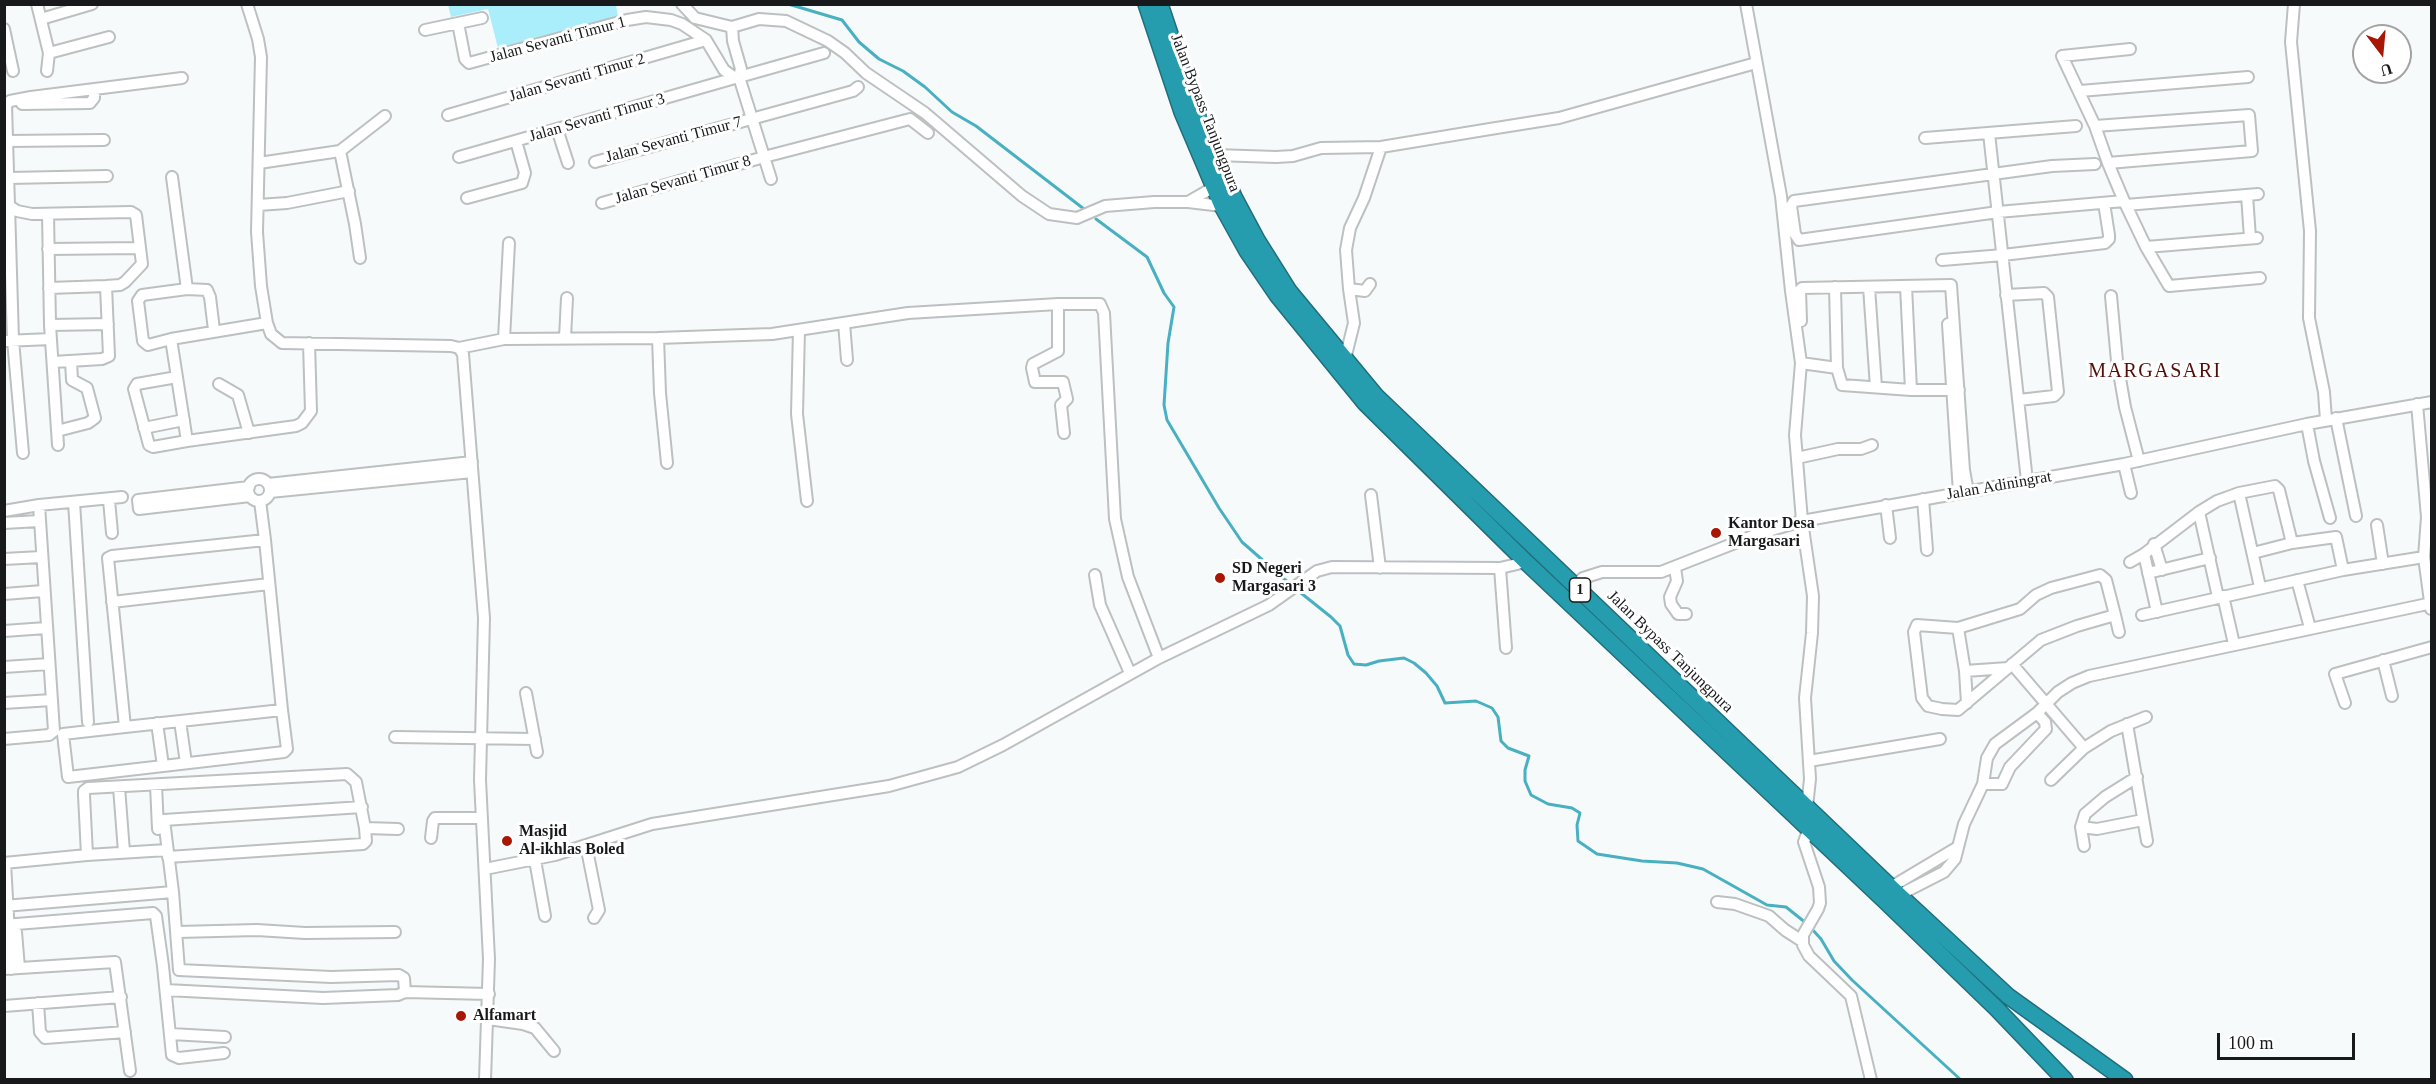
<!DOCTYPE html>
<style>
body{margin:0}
#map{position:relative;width:2436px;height:1084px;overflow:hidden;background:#f6fafb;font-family:"Times New Roman",serif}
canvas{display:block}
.frame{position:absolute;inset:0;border:6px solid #18191a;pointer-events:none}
.north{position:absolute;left:2352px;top:24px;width:60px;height:60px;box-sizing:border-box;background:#fff;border:2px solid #a3a3a3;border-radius:50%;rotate:164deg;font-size:16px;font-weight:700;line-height:24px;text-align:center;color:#18191a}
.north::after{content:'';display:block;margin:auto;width:21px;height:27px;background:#a81604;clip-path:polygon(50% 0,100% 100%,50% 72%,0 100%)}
.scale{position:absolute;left:2217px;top:1033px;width:138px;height:27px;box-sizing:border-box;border:3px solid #18191a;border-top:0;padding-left:8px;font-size:18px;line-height:21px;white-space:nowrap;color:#18191a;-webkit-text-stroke:4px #fff;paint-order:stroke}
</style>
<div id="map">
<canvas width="2436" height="1084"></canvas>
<div class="frame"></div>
<div class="north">U</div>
<div class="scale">100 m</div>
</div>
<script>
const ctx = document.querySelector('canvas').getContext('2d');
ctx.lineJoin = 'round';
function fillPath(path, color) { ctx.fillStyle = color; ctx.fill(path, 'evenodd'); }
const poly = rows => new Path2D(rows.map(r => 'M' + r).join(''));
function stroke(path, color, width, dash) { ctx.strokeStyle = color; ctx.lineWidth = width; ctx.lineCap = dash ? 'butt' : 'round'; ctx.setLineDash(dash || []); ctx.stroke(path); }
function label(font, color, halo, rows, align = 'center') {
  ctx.font = font + ' "Times New Roman",serif'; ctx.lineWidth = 6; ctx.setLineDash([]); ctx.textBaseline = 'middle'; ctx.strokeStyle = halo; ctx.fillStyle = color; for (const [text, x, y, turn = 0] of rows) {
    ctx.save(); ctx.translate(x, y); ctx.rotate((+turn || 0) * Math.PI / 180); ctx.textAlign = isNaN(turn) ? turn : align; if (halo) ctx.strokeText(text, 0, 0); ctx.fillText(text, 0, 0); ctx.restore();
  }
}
fillPath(poly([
 [448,5,616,5,618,17,498,48,488,9,451,17]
]), '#abeefb');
stroke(poly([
 [788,4,842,20,859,42,879,59,903,71,925,87,952,112,976,126,1084,209],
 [1096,219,1147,257,1164,293,1174,307,1168,343,1164,405,1167,420,1219,508,1242,542,1291,585],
 [1296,589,1331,617,1340,626,1348,655,1354,664,1366,665,1379,661,1404,658,1414,663,1426,673,1437,686,1445,703,1476,701,1492,708,1498,717,1501,741,1508,748,1529,756,1525,770,1525,781,1531,795,1548,804,1572,808,1580,813,1577,825,1578,841,1597,854,1642,861,1677,863,1703,869,1767,905,1786,907,1806,923],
 [1811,928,1821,939,1834,961,1852,980,1961,1080]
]), '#49b0c2', 3);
const minor = poly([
 [37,4,49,53,47,71],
 [247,4,258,39,261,57,257,232,261,286,267,323,271,334,282,343,451,346,459,348,463,354,484,618,480,780,489,959,485,1080],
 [682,4,695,18,732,27],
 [1746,4,1781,196,1791,291,1801,363,1795,435,1802,521,1813,596,1812,633,1805,698,1810,779,1807,807],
 [2294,4,2291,42,2310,231,2309,318,2324,392,2326,420],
 [41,19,92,4],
 [458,23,465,59,469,63,627,20,646,17,671,20,682,24,706,40,724,70,735,78,739,77,741,69,733,41,732,27,759,19,786,21,828,41,845,53,866,73,925,113,1022,196,1049,214,1077,218,1105,206,1154,202,1188,202,1222,206],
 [4,29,13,71],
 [425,30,482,18],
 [49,53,109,37],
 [2080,91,2248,77],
 [22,104,90,103,94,98,94,89],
 [448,115,706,40],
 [2095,126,2062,56,2130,49],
 [557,129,568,163],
 [1989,133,2027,481],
 [1925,138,2076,126],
 [7,141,104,140],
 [340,151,355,224,360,258],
 [1215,155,1276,157,1293,156,1321,148,1381,147,1490,129,1559,118,1756,63],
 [459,157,735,78],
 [595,162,853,91,858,87],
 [259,163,340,151,385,116],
 [2095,164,2052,166,1794,201,1791,206,1795,234,1799,240,1998,212,2124,201,2113,175,2108,163,2095,126,2249,115,2252,151,2108,163],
 [172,177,187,289],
 [9,178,107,176],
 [771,179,739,77,824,53],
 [2247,195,2250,238],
 [467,198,522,183,525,173,516,141],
 [2124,201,2146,247,2169,286,2260,278],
 [1188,202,1214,187],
 [602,203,764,157,910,119,928,133],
 [6,204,17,211,32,214,131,212,136,215,142,264,125,282,120,285,106,286,49,288],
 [258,205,287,203,349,191],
 [2126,205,2258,194],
 [48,214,50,325,58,445],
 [2146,247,2257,238],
 [48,249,140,248],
 [1942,260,2003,255,2105,243,2109,239,2109,235,2104,203],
 [1906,286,1911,390],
 [1835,287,1837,368,1842,385,1911,390,1959,390],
 [1869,287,1876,387],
 [1349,289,1365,291,1370,284],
 [2006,295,2044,293,2048,297,2058,392,2054,396,2019,400],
 [2111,296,2117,361,2125,407,2139,461],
 [1058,304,1058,351,1033,364,1032,368,1035,382,1063,382,1067,399,1061,405,1064,433],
 [1801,321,1800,290,1802,288,1951,285,1964,470,1968,492],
 [267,323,171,339,187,441,296,426,302,423,311,411,309,343],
 [844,323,847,360],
 [1948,324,1959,493],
 [50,325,108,324],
 [799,330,797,414,807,501],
 [565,338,567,298],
 [658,338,660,393,667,463],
 [171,339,148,345,143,341,138,301,142,295,187,289,207,290,210,297,214,330],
 [504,339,509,243],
 [4,341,51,339],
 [459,348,504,339,658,338,772,334,908,313,1058,304,1100,304,1104,313,1115,519,1128,577,1159,658],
 [1345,359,1354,323,1349,289,1346,250,1350,228,1364,198,1381,147],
 [53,362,102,359,109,356,106,286],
 [1801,363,1837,368],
 [177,377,137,384,134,389,149,445,153,447,187,441],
 [219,384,238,395,249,433],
 [2417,404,2427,517,2424,557,2431,609],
 [2336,418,2356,516],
 [2307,424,2314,461,2330,518],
 [144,428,184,420],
 [57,431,88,423,95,418,87,388,72,380,71,361],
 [23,453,13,340,6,105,10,101,31,97,182,78],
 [1797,458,1838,449,1861,449,1872,445],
 [2124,464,2131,493],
 '248 490a11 11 0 1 1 22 0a11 11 0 1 1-22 0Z',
 [268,484,472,462],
 [249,487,138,500,139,509,250,496],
 [270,492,472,472],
 [2239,493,2260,587],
 [1371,495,1380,568],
 [1923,499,1927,550],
 [109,500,112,533],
 [260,501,265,540,282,710,125,727,108,558,112,556,265,540],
 [74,502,88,722],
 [1886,505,1890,538],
 [4,511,39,505,122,497],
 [2199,512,2218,597],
 [4,523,39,521],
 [2377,525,2383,564],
 [2154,544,2162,570],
 [2253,553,2292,543,2336,537,2343,570],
 [2144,554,2157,612],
 [4,559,41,557],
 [2130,562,2144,554,2199,512,2217,501,2239,493,2275,486,2279,490,2292,543],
 [1500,568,1506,648],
 [1675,568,1677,581,1670,597,1671,604,1678,614,1686,614],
 [2148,573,2210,558],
 [1095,575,1100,605,1130,673],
 [2297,580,2310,628],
 [1575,585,1583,578,1602,572,1661,572,1758,534,1802,521,2124,464,2307,424,2432,402],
 [4,594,43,591],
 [2223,596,2234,644],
 [112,602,269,584],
 [2115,615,2077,626,2041,640,1958,710,1942,709,1928,706,1922,698,1914,632,1917,625,1958,628,2020,609,2036,595,2051,588,2100,575,2106,580,2115,615,2119,632],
 [2142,615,2343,570,2424,557],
 [1958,628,1965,671,1967,703],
 [4,631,46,628],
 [2383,660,2392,696],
 [2012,664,2084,748],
 [4,667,49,664],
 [1965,671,2008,668],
 [526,693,537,752],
 [4,703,52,700],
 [2345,703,2335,674,2432,647],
 [180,721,186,763],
 [157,723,163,766],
 [2127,724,2147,841],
 [125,727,63,734,68,777,284,752,287,749,282,710],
 [395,737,535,739],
 [4,739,49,735,54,731,39,505],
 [1809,761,1940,739],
 [2051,780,2084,748,2111,731,2146,717],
 [1983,784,2002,784,2010,767,2046,729,2045,722,2037,713],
 [156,785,158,829],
 [119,787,124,852],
 [2081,827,2097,829,2143,820],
 [365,828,398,829],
 [1809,828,1804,842,1819,887,1820,903,1818,909,1803,935,1803,945,1809,956,1851,996,1871,1080],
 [431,838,433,821,435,818,482,818],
 [586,845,599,910,594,918],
 [2084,846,2081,827,2085,814,2105,797,2137,777],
 [87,855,84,795,84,791,88,788,347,774,356,782,365,828,366,841,363,844,168,857],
 [535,860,545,916],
 [4,863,87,855,167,850],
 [5,863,11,969],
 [485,869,555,855,652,824,889,786,958,767,1003,745,1159,658,1269,605,1317,571,1332,567,1500,568,1526,562],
 [1891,887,1958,847],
 [173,892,164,820,362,807],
 [1899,895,1944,872,1955,859,1964,824,1983,784,1987,758,1995,744,2037,713,2058,692,2072,683,2089,676,2432,603],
 [1717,902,1735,904,1769,916,1785,930,1802,941],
 [4,906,173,892,179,970,331,977,399,975,404,978,405,992],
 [4,925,153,913,156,916,163,966,172,1055,179,1058,224,1053],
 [16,932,19,968],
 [178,932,257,930,305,933,395,932],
 [4,969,115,962,130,1071],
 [166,990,323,998,398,995,405,992,489,994],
 [38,1003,40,1032,45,1038,125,1032],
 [4,1006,121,997],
 [488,1019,523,1024,535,1028,554,1051],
 [171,1034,225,1037]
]);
const highway = poly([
 [1146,4,1182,112,1222,206,1247,251,1277,295,1365,403,1526,562,1884,900,1996,1008,2065,1080],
 [1160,4,1195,109,1234,197,1257,240,1289,291,1376,396,1899,895,2008,996,2125,1080]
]);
stroke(minor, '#bcc0c1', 14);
stroke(highway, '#216e7b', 18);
stroke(minor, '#fff', 10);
stroke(highway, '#269caf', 15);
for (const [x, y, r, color] of [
 [1716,533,6,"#a81604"],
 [1220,578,6,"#a81604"],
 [507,841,6,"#a81604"],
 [461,1016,6,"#a81604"]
]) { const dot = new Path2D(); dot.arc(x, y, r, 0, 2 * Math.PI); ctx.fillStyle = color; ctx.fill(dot); stroke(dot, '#fff', 2); }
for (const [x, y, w] of [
 [1580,590,21]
]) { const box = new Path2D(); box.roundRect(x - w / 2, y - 12, w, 24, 4.5); ctx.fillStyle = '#fff'; ctx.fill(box); stroke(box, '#18191a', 1.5); }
label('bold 15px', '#18191a', null, [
 ["1",1580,590]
]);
label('16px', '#18191a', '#fff', [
 ["Jalan Sevanti Timur 1",558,40,-15],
 ["Jalan Sevanti Timur 2",577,78,-16],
 ["Jalan Bypass Tanjungpura",1205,113,69],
 ["Jalan Sevanti Timur 3",597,118,-16],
 ["Jalan Sevanti Timur 7",674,140,-15],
 ["Jalan Sevanti Timur 8",683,180,-16],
 ["Jalan Adiningrat",1999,486,-10],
 ["Jalan Bypass Tanjungpura",1670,652,44]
]);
label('bold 16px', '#18191a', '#fff', [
 ["Kantor Desa",1728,524],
 ["Margasari",1728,542],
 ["SD Negeri",1232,569],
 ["Margasari 3",1232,587],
 ["Masjid",519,832],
 ["Al-ikhlas Boled",519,850],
 ["Alfamart",473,1016]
], 'left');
ctx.letterSpacing = '1.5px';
label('20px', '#530f07', '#fff', [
 ["MARGASARI",2155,372]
]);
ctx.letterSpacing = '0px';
</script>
